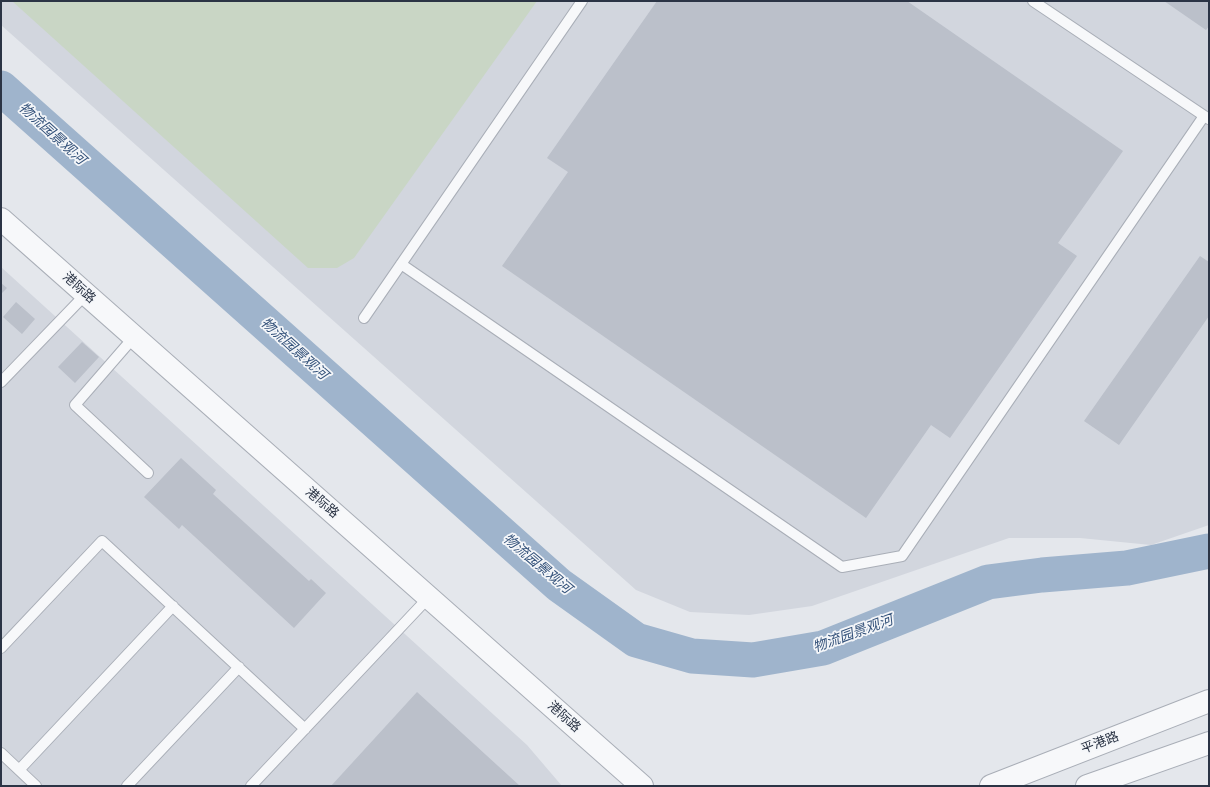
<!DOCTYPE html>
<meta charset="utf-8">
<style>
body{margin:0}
#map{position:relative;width:1210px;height:787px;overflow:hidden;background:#e4e7ec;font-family:"Open Sans",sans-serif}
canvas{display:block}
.frame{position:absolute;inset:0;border:2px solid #2b3445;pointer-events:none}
</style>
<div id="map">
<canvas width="1210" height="787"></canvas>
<div class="frame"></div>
</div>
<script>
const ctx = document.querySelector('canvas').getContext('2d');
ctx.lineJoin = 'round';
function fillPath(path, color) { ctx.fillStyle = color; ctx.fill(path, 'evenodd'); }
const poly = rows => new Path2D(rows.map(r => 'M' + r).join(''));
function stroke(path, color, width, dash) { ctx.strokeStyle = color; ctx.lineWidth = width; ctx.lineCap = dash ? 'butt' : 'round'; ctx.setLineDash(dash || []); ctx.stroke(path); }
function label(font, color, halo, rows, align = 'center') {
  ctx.font = font + ' "Open Sans","Noto Sans SC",sans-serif'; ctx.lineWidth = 3.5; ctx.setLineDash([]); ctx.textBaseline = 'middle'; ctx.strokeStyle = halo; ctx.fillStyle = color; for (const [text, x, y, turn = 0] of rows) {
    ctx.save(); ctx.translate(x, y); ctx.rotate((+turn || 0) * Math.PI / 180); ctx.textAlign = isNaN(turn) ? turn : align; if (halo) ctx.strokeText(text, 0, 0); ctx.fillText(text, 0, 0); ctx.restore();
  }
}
fillPath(poly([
 [1,1,1209,1,1209,525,1151,545,1080,538,1009,538,812,606,749,615,690,612,636,590,1,25],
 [1,267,527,745,562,786,1,786]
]), '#d2d6de');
fillPath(poly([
 [12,1,537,1,354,258,337,268,308,268]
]), '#c9d6c5');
stroke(poly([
 [1,88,559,585,636,640,692,656,753,660,823,648,988,582,1042,575,1127,568,1209,551]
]), '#9fb4cc', 35);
fillPath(poly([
 [657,1,907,1,1123,151,1058,243,1077,256,950,438,931,425,866,518,502,266,568,172,547,158],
 [1164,1,1209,1,1209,26,1206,30],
 [1200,256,1209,262,1209,316,1119,445,1084,421],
 [1,283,7,288,1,294],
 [16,302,35,319,22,334,3,317],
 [82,342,99,357,75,383,58,367],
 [181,458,216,490,213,494,309,581,311,579,326,593,294,628,182,525,179,529,144,497],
 [417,692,520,786,331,786]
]), '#bbc0ca');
const service = poly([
 [1033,1,1209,119],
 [401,264,842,567,902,556,1204,116],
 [364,318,582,1],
 [134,337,75,405,148,473],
 [1,382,85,295],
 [1,648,102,541,305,729],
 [1,753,36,786],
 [19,770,173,606],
 [127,786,239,667],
 [251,786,429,597]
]);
const tertiary = poly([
 [1,219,642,786],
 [991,786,1209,701],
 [1087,786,1209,743]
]);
stroke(service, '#a9aeb7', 12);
stroke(tertiary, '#a9aeb7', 24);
stroke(service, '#f7f8fa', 10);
stroke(tertiary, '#f7f8fa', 22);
label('13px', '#2b3445', '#f4f6f9', [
 ["港际路",79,288,42],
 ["港际路",322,503,41],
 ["港际路",564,717,42],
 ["平港路",1100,743,-21]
]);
label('italic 14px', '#34527a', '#f4f6f9', [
 ["物流园景观河",52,134,42],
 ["物流园景观河",294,349,42],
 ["物流园景观河",537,564,40],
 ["物流园景观河",853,634,-20]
]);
</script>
